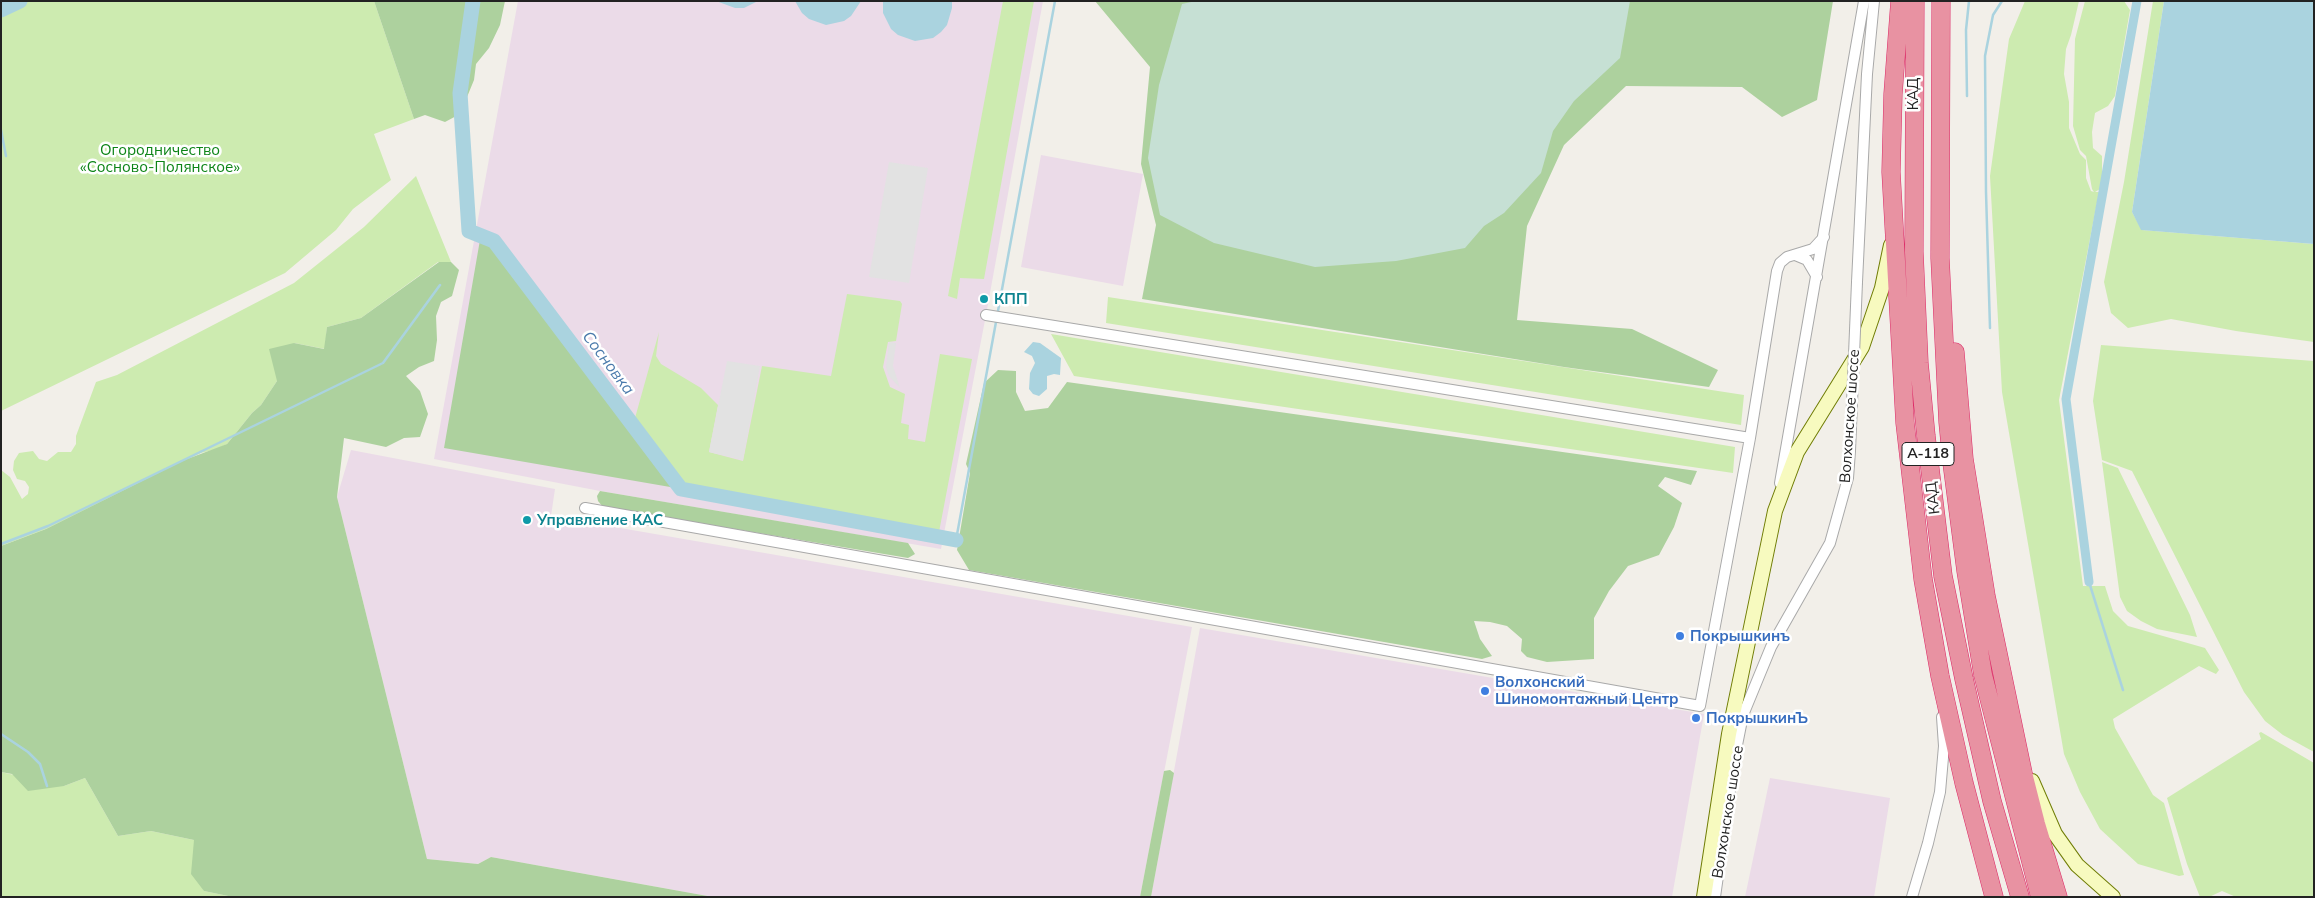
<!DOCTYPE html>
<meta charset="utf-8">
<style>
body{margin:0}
#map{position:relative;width:2315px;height:898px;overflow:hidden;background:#f2efe9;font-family:Mulish,sans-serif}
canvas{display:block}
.frame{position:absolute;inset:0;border:2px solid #222;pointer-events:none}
</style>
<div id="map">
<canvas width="2315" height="898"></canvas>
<div class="frame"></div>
</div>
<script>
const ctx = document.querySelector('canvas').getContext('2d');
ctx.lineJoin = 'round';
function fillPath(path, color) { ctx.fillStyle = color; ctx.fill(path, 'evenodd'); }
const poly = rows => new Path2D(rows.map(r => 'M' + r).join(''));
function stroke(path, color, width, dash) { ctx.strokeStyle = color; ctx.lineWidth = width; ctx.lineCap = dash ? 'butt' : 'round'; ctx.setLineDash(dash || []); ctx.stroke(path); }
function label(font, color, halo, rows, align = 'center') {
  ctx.font = font + ' Mulish,sans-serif'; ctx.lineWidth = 5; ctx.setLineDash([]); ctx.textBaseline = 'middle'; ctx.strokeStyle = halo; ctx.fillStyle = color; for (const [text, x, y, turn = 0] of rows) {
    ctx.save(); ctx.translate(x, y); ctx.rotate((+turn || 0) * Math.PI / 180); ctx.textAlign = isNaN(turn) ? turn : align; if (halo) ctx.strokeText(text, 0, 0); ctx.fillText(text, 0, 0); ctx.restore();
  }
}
fillPath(poly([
 [518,1,1043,1,986,315,941,549,600,491,434,459],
 [1041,155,1143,174,1123,286,1021,267],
 [351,450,555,489,551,516,1192,627,1140,897,713,897,491,857,478,864,427,859,337,497],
 [1200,628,1704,714,1672,897,1151,897],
 [1770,778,1890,798,1874,897,1745,897]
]), '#ebdbe8');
fillPath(poly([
 [1,1,374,1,414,119,374,134,391,180,353,209,336,230,285,273,1,411],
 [1003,1,1034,1,984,279,960,278,957,299,948,296],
 [2025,1,2079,1,2071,35,2066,49,2064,74,2069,102,2069,128,2080,154,2086,160,2086,178,2091,191,2094,192,2092,189,2086,156,2080,150,2073,126,2075,39,2085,1,2124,1,2130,10,2115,96,2108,106,2095,113,2092,132,2093,148,2102,156,2102,175,2100,189,2095,192,2099,192,2059,400,2083,586,2105,586,2113,611,2128,626,2205,648,2219,670,2216,674,2199,666,2113,719,2115,728,2153,795,2164,803,2184,875,2179,876,2138,864,2100,829,2080,792,2064,754,2002,392,1990,176,2009,39],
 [2153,1,2164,1,2132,212,2142,230,2314,244,2314,342,2236,331,2171,319,2128,328,2111,313,2104,282,2124,182],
 [416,176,451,262,438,262,361,318,327,327,325,349,294,343,277,381,261,405,252,413,227,444,217,449,201,453,46,529,1,546,1,470,10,477,22,499,28,494,29,487,25,481,17,479,13,470,14,461,19,453,33,451,39,459,47,461,58,452,71,452,76,444,76,436,96,382,117,375,294,283,364,227],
 [847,294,900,301,902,304,896,341,888,342,883,367,890,387,905,394,901,423,909,425,908,439,925,442,940,354,972,359,939,532,688,487,635,418,659,332,656,356,661,364,701,388,718,405,709,452,743,461,762,366,831,376],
 [1108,297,1744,395,1741,425,1106,323],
 [1051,334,1735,447,1733,473,1074,376],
 [2101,345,2314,361,2314,752,2283,735,2265,721,2244,692,2132,471,2102,460,2093,401],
 [2102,462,2118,468,2190,615,2197,637,2157,629,2141,621,2127,611,2120,597],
 [2261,732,2314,763,2314,897,2236,897,2222,891,2209,897,2200,897,2187,864,2167,798,2261,739,2259,733],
 [1,772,64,786,85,778,118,836,151,831,194,840,204,891,233,897,1,897]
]), '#cdebb0');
fillPath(poly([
 [374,1,505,1,500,25,489,48,476,64,474,80,460,114,445,122,425,115,414,119],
 [1095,1,1833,1,1817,100,1782,117,1742,87,1626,86,1564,145,1527,226,1517,320,1632,329,1718,370,1709,387,1564,367,1142,299,1156,225,1141,164,1150,67],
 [481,234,676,488,444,448],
 [439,262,451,262,459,270,452,296,441,302,436,316,437,340,434,361,419,367,406,376,420,391,428,414,420,437,404,438,386,447,344,438,337,497,427,859,478,864,491,857,713,897,233,897,204,891,191,874,194,840,151,831,118,836,85,778,64,786,28,791,12,774,1,772,1,546,46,529,182,461,227,444,252,413,261,405,277,381,269,349,294,343,324,349,327,327,361,318],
 [998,370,1016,371,1016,392,1025,411,1048,408,1067,382,1697,471,1691,485,1665,477,1658,486,1682,503,1674,527,1659,555,1628,566,1609,591,1594,618,1594,659,1547,662,1527,657,1521,651,1522,639,1507,626,1490,622,1474,621,1480,639,1492,656,1482,659,969,570,957,550,970,473,966,464,984,383],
 [600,491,908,543,915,554,908,558,603,507,598,501,597,496],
 [1170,770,1174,773,1151,897,1140,897,1164,771]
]), '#add19e');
fillPath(poly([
 [1196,1,1630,1,1620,58,1574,101,1553,131,1541,173,1504,213,1484,226,1465,248,1396,261,1315,267,1214,243,1160,215,1148,158,1159,85,1182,4]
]), '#c6e0d4');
fillPath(poly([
 [889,162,928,168,909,283,869,277],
 [889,342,896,343,893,366,900,388,889,376,886,367],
 [727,361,760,366,743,460,709,452]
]), '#e2e2e2');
fillPath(poly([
 [716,1,758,1,744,8,735,8],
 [795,1,861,1,851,16,844,21,826,25,809,19,802,13],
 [883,1,952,1,952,8,947,25,941,32,933,38,915,41,898,35,891,29,883,13],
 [2164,1,2314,1,2314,244,2141,230,2132,212],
 [1033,342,1040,343,1061,358,1060,375,1054,374,1047,376,1047,389,1039,396,1033,394,1029,389,1030,373,1035,363,1032,356,1024,352]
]), '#aad3df');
stroke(poly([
 [16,1,17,3],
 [1967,96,1966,30,1969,1],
 [1,130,6,156],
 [998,311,1055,1],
 [1990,328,1986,192,1985,56,1993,15,2002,1],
 [956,540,996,322],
 [1,544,48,526,383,363,440,285],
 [2089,582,2123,690],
 [1,734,28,752,40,764,47,786]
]), '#aad3df', 2.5);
stroke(poly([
 [2089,582,2066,399,2137,1]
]), '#aad3df', 9);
stroke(poly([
 [473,1,460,93,469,231,494,241,681,489,956,540],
 [1,10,20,1]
]), '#aad3df', 15);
const minor = poly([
 [1795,255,1807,260,1817,277],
 [1857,282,1867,74,1874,1],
 [986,315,1750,438],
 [1780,483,1864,1],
 [585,508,1700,706,1750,438,1777,271,1780,263,1787,257,1813,249,1824,237],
 [1715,897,1735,755,1743,715,1771,647,1830,543,1848,478,1850,451],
 [1912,897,1928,843,1940,792,1944,746,1942,717]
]);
const secondary = poly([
 [2032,781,2055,834,2077,865,2113,897],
 [1704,897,1729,734,1775,511,1797,452,1862,347,1882,288,1891,245]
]);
const motorway = poly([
 [1900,1,1893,94,1891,172,1905,423,1923,579,1940,676,1964,783,1994,897],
 [1915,1,1914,252,1919,363,1926,436,1943,576,1964,679,1992,801,2020,897],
 [1941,1,1940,258,1948,422,1952,463,1966,571,1983,675,2040,897],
 [1955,352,1964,459,1986,596,2023,773,2036,824,2058,897]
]);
stroke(minor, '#a9a9a9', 12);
stroke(secondary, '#707d05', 16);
stroke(motorway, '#dc2a67', 19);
stroke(minor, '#fff', 10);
stroke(secondary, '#f7fabf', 14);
stroke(motorway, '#e892a2', 18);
const minorBridge = poly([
 [1850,451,1857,282]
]);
stroke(minorBridge, '#a9a9a9', 12, []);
stroke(minorBridge, '#fff', 10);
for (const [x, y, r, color] of [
 [984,299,5,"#0f9aa8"],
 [527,520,5,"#0f9aa8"],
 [1680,636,5,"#3f7fe0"],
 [1485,691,5,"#3f7fe0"],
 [1696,718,5,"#3f7fe0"]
]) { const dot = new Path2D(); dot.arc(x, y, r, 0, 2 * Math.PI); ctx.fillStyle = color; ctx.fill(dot); stroke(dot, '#fff', 2); }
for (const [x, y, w] of [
 [1928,454,52]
]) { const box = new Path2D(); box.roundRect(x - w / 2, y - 11.5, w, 23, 4); ctx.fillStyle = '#fff'; ctx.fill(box); stroke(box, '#222', 1); }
label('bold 14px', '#222', null, [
 ["А-118",1928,454]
]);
label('15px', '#222', '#fff', [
 ["КАД",1913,94,-90],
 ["Волхонское шоссе",1850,416,-86],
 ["КАД",1933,498,-97],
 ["Волхонское шоссе",1728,812,-81]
]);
label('15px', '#0c8416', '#fff', [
 ["Огородничество",160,150],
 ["«Сосново-Полянское»",160,167]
]);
label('bold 15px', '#0d838f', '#fff', [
 ["КПП",994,299],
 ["Управление КАС",537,520]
], 'left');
label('bold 15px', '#366cbe', '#fff', [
 ["Покрышкинъ",1690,636],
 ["Волхонский",1495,682],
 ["Шиномонтажный Центр",1495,699],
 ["ПокрышкинЪ",1706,718]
], 'left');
label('italic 16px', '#4a7aab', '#fff', [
 ["Сосновка",608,363,53]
]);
</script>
